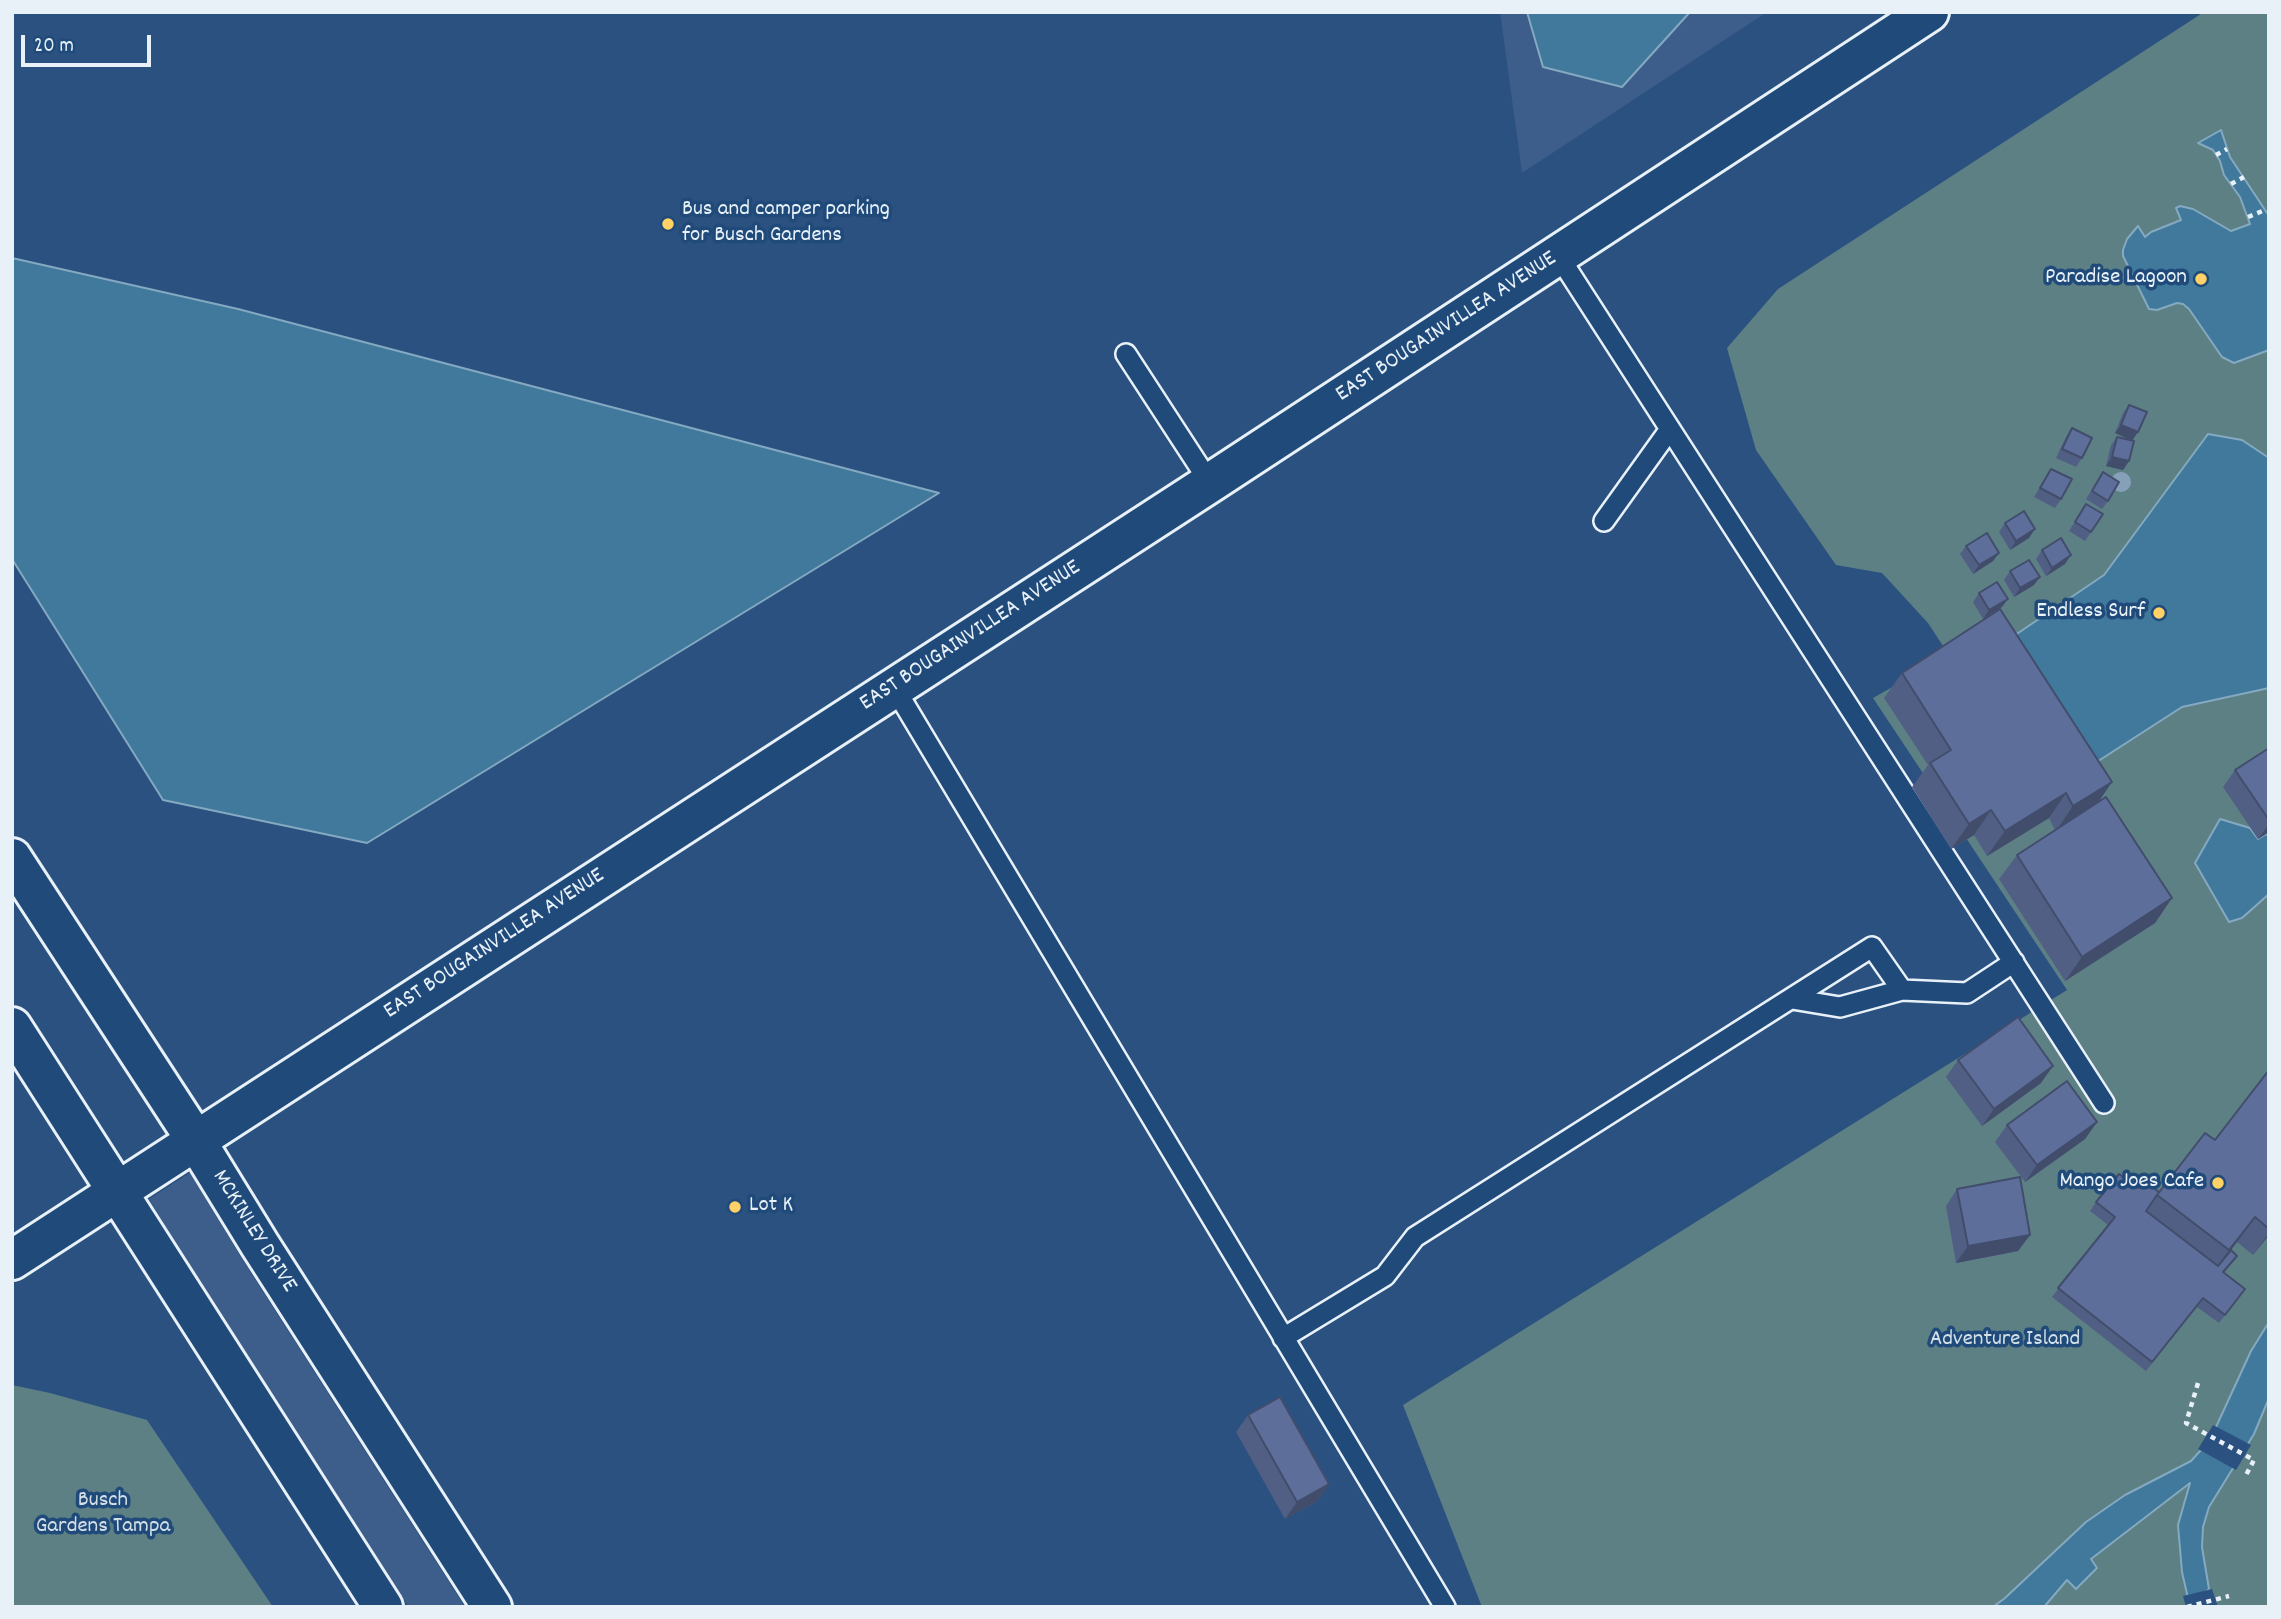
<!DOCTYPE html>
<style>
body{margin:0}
#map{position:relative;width:2281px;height:1619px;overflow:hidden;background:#2b5180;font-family:Dekko,sans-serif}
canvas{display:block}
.frame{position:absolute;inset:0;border:14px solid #e8f1f8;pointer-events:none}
.scale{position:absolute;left:21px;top:35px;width:130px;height:32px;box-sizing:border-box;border:4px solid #e8f1f8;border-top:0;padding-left:9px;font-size:21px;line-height:24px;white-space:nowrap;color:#e8f1f8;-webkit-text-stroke:5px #1f4a7a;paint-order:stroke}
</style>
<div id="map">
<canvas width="2281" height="1619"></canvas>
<div class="frame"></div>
<div class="scale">20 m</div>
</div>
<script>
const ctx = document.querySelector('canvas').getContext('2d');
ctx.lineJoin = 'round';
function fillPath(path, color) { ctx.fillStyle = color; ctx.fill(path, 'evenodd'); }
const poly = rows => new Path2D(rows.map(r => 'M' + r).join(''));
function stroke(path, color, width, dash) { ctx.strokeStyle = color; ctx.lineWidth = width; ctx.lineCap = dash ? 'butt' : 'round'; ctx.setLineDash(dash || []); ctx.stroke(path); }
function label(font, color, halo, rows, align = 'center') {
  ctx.font = font + ' Dekko,sans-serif'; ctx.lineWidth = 7; ctx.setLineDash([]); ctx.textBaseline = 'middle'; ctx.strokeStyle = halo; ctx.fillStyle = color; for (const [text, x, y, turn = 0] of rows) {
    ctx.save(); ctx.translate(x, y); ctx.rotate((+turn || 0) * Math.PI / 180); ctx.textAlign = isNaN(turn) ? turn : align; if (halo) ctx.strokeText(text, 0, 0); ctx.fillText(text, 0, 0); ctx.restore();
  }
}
fillPath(poly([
 [1500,12,1767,12,1522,173],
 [190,1173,242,1259,465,1607,409,1607,203,1287,149,1199]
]), '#3d5d8a');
fillPath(poly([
 [2204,12,2269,12,2269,1607,1482,1607,1403,1405,2067,990,1873,698,1949,655,1928,623,1882,573,1836,565,1756,450,1727,348,1778,289],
 [12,1385,50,1393,147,1420,273,1607,12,1607]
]), '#5d8084');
const water = poly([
 [1527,12,1690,12,1622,87,1543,67,1527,12],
 [2221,130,2230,157,2269,216,2269,350,2234,363,2222,357,2189,309,2183,304,2177,303,2157,310,2149,309,2123,256,2123,250,2127,239,2138,226,2145,237,2151,232,2181,220,2176,208,2180,206,2193,209,2231,231,2250,224,2240,197,2224,175,2220,161,2213,150,2198,143,2221,130],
 [12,258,238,309,939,493,367,843,163,800,12,559,12,258],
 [2208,434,2242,440,2269,458,2269,688,2182,707,2075,776,1993,650,2104,575,2208,434],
 [2220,819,2250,828,2258,839,2266,834,2269,836,2269,894,2242,918,2229,922,2195,863,2220,819],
 [2269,1322,2269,1398,2254,1434,2209,1507,2203,1527,2202,1547,2209,1589,2190,1607,2182,1572,2178,1525,2190,1483,2091,1559,2097,1568,2076,1589,2067,1580,2044,1607,1993,1607,2005,1598,2086,1522,2125,1495,2191,1461,2201,1450,2216,1427,2251,1351,2269,1322]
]);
fillPath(water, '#41799d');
stroke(water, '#84a9c1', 2);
fillPath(poly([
 [2213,1425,2251,1445,2236,1470,2198,1449],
 [2212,1589,2218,1607,2186,1607,2183,1596]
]), '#2b5180');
const lane = poly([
 [1558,255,2104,1103],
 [1126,354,1210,483],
 [1604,521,1670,429],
 [894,687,1445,1607],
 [1792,999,1840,1007,1902,990,1967,993,2014,962],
 [1283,1338,1385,1276,1415,1237,1872,947,1902,990]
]);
const secondary = poly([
 [12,858,195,1139,260,1245,492,1607],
 [12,1027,383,1607],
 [12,1260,1210,483,1929,12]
]);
stroke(lane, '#e8f1f8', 24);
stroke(secondary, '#e8f1f8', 44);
stroke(poly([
 [2216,155,2227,149],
 [2231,184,2244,177],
 [2248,217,2265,210],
 [2198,1383,2186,1423,2254,1460,2246,1475],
 [2187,1607,2229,1596]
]), '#e8f1f8', 4.5, [5, 5]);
stroke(lane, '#1f4a7a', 19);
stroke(secondary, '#1f4a7a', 38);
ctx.fillStyle = '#87a0b9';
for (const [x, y] of [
 [2121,482]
]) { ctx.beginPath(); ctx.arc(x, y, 10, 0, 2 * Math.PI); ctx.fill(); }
fillPath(poly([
 [2129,405,2138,432,2115,433,2123,413],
 [2072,428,2082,458,2076,467,2056,458,2066,437],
 [2117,437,2129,461,2123,470,2106,466,2111,445],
 [2051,469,2061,499,2055,508,2034,497],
 [2103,472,2108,501,2102,509,2086,499],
 [2086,504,2091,532,2085,541,2069,531],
 [2005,523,2029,538,2010,550,1999,532],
 [1966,546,1999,553,1993,561,1973,574,1960,554],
 [2042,550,2065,564,2046,576,2036,559],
 [2010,571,2034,585,2014,597,2004,580],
 [1979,593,2002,607,1983,619,1973,602],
 [1902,673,2112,782,2098,802,2172,898,2155,923,2065,981,1999,879,2017,855,2055,830,2049,818,1987,856,1974,835,1951,849,1912,787,1928,765,1884,698],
 [2269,748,2269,832,2258,839,2223,787,2235,770],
 [1958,1060,2041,1083,1982,1126,1946,1077],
 [2269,1070,2269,1235,2253,1255,2237,1242,2231,1250,2237,1256,2224,1273,2245,1289,2219,1323,2197,1307,2146,1371,2052,1297,2108,1225,2090,1211,2096,1202,2159,1192,2215,1140],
 [2097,1122,2085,1139,2025,1182,1995,1142,2007,1125],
 [1957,1189,2030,1235,2018,1251,1956,1263,1946,1206],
 [1248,1415,1329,1484,1318,1501,1285,1519,1236,1432]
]), '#515f85');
fillPath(poly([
 [2121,425,2138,432,2132,441,2115,433],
 [2112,457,2129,461,2123,470,2106,466],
 [2035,529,2029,538,2010,550,2016,541],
 [1999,553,1993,561,1973,574,1979,565],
 [2071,555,2065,564,2046,576,2052,568],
 [2040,577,2034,585,2014,597,2020,588],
 [2008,599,2002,607,1983,619,1989,610],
 [2112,782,2095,807,2056,831,2073,806],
 [2066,793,2049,818,1987,856,2005,831],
 [1991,810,1974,835,1951,849,1969,824],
 [2269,824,2269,832,2258,839],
 [2172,898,2155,923,2065,981,2082,957],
 [2053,1066,2041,1083,1982,1126,1994,1109],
 [2097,1122,2085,1139,2025,1182,2037,1165],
 [2255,1217,2237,1242,2212,1275,2229,1250],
 [2269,1233,2269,1235,2253,1255],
 [2030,1235,2018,1251,1956,1263,1968,1246],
 [1329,1484,1318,1501,1285,1519,1297,1502]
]), '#424d6c');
const building = poly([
 [2129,405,2147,412,2138,432,2121,425,2129,405],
 [2072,428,2092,438,2082,458,2062,449,2072,428],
 [2117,437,2134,441,2129,461,2112,457,2117,437],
 [2051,469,2072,479,2061,499,2040,488,2051,469],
 [2103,472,2119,482,2108,501,2092,491,2103,472],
 [2086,504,2103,514,2091,532,2075,522,2086,504],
 [2024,511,2035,529,2016,541,2005,523,2024,511],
 [1987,533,1999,553,1979,565,1966,546,1987,533],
 [2061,538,2071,555,2052,568,2042,550,2061,538],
 [2029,560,2040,577,2020,588,2010,571,2029,560],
 [1997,582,2008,599,1989,610,1979,593,1997,582],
 [2000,609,2112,782,2073,806,2066,793,2005,831,1991,810,1969,824,1930,763,1951,750,1902,673,2000,609],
 [2269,748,2269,820,2235,770,2269,748],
 [2106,797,2172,898,2082,957,2017,855,2106,797],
 [2018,1017,2053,1066,1994,1109,1958,1060,2018,1017],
 [2269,1070,2269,1229,2255,1217,2229,1250,2157,1195,2205,1133,2215,1140,2269,1070],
 [2067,1081,2097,1122,2037,1165,2007,1125,2067,1081],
 [2119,1174,2138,1188,2144,1181,2159,1192,2146,1211,2218,1266,2231,1250,2237,1256,2223,1272,2245,1289,2225,1315,2203,1298,2152,1362,2058,1288,2115,1217,2096,1202,2119,1174],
 [2020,1177,2030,1235,1968,1246,1957,1189,2020,1177],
 [1280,1397,1329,1484,1297,1502,1248,1415,1280,1397]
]);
fillPath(building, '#5e6e9b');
stroke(building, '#424d6c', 2);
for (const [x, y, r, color] of [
 [668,224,7,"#ffd166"],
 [2201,279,7,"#ffd166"],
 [2159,613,7,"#ffd166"],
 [2218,1183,7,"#ffd166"],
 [735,1207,7,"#ffd166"]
]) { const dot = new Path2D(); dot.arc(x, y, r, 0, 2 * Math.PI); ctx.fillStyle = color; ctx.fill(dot); stroke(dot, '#1f4a7a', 2.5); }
label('23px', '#e8f1f8', '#1f4a7a', [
 ["Bus and camper parking",682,211,"left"],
 ["for Busch Gardens",682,237,"left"],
 ["Paradise Lagoon",2187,279],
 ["Endless Surf",2145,613],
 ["Mango Joes Cafe",2204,1183],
 ["Lot K",749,1207,"left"]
], 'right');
label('23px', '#e8f1f8', '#1f4a7a', [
 ["EAST BOUGAINVILLEA AVENUE",1447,328,-33],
 ["EAST BOUGAINVILLEA AVENUE",971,637,-33],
 ["EAST BOUGAINVILLEA AVENUE",495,945,-33],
 ["MCKINLEY DRIVE",253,1232,58]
]);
label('23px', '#d3e0e7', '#1f4a7a', [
 ["Adventure Island",2005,1341],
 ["Busch",103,1502],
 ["Gardens Tampa",103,1528]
]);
</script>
